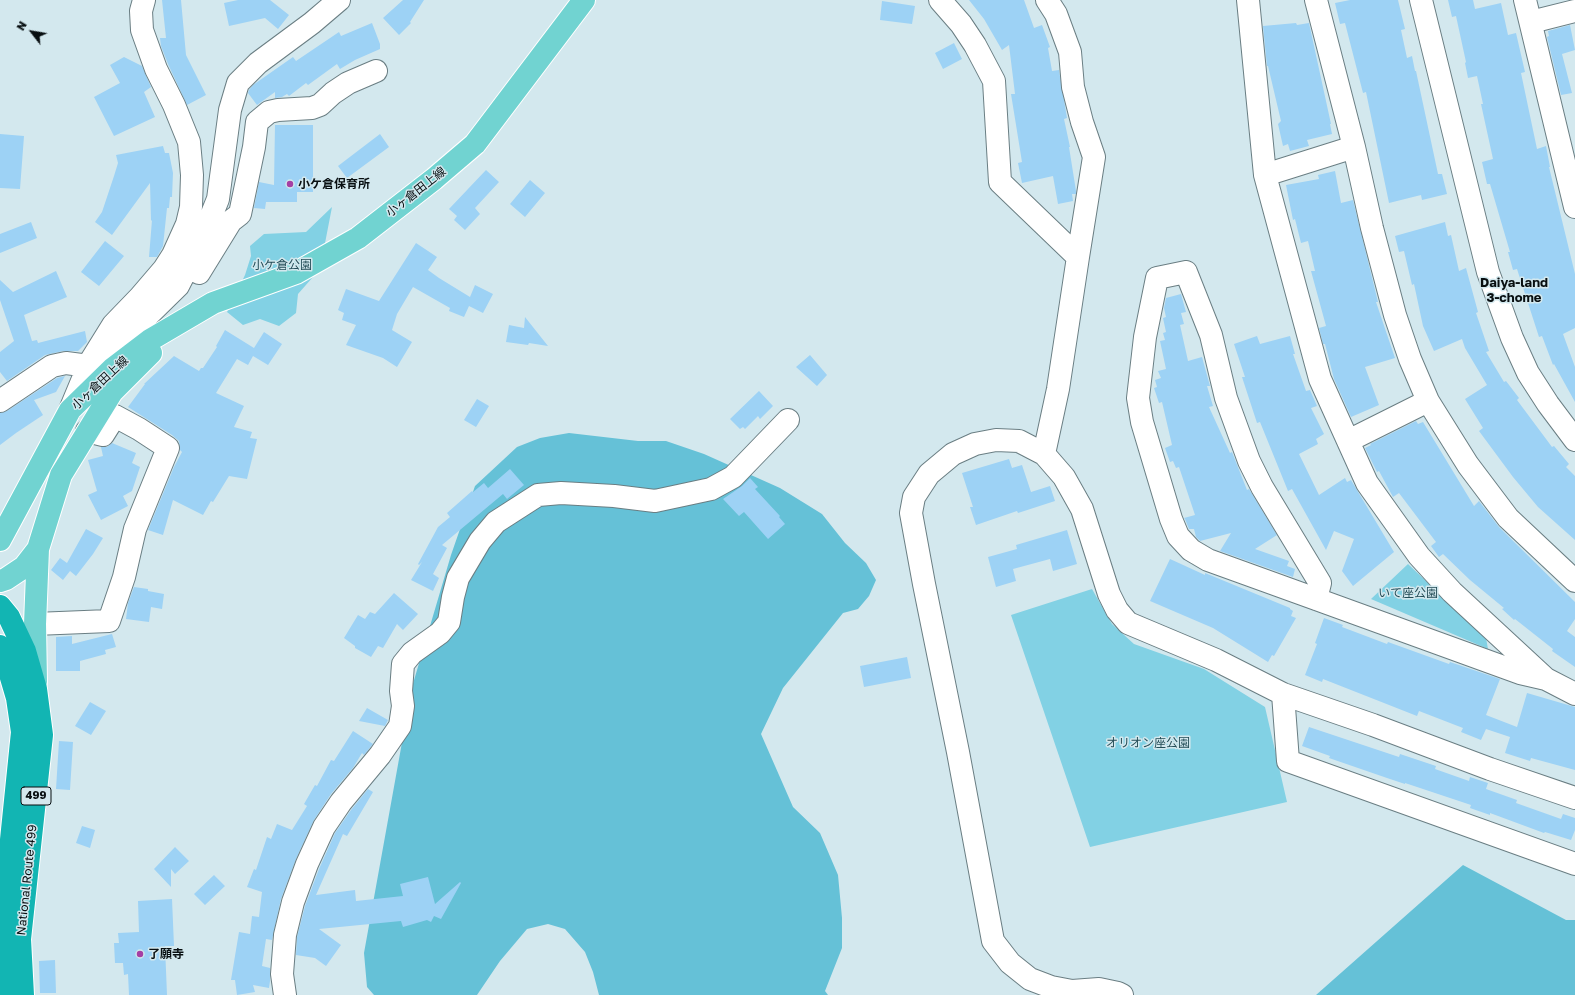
<!DOCTYPE html>
<meta charset="utf-8">
<style>
body{margin:0}
#map{position:relative;width:1575px;height:995px;overflow:hidden;background:#d3e8ee;font-family:"Golos Text",sans-serif}
canvas{display:block}
.north{position:absolute;left:12px;top:12px;width:40px;height:40px;-webkit-text-stroke:3px #d3e8ee;paint-order:stroke;rotate:301deg;font-size:11px;font-weight:700;line-height:16px;text-align:center;color:#080f11}
.north::after{content:'';display:block;margin:auto;width:14px;height:18px;background:#080f11;clip-path:polygon(50% 0,100% 100%,50% 72%,0 100%)}
</style>
<div id="map">
<canvas width="1575" height="995"></canvas>
<div class="north">N</div>
</div>
<script>
const ctx = document.querySelector('canvas').getContext('2d');
ctx.lineJoin = 'round';
function fillPath(path, color) { ctx.fillStyle = color; ctx.fill(path, 'evenodd'); }
const poly = rows => new Path2D(rows.map(r => 'M' + r).join(''));
function stroke(path, color, width, dash) { ctx.strokeStyle = color; ctx.lineWidth = width; ctx.lineCap = dash ? 'butt' : 'round'; ctx.setLineDash(dash || []); ctx.stroke(path); }
function label(font, color, halo, rows, align = 'center') {
  ctx.font = font + ' "Golos Text","Noto Sans JP",sans-serif'; ctx.lineWidth = 3; ctx.setLineDash([]); ctx.textBaseline = 'middle'; ctx.strokeStyle = halo; ctx.fillStyle = color; for (const [text, x, y, turn = 0] of rows) {
    ctx.save(); ctx.translate(x, y); ctx.rotate((+turn || 0) * Math.PI / 180); ctx.textAlign = isNaN(turn) ? turn : align; if (halo) ctx.strokeText(text, 0, 0); ctx.fillText(text, 0, 0); ctx.restore();
  }
}
fillPath(poly([
 [332,207,320,269,298,294,296,313,279,326,260,319,243,325,227,312,245,275,251,256,250,246,264,234,306,232],
 [1408,564,1486,638,1488,649,1371,599],
 [1092,589,1112,624,1134,644,1204,669,1265,707,1287,802,1090,847,1011,615]
]), '#82d1e4');
fillPath(poly([
 [569,433,638,441,666,441,704,454,780,488,822,514,845,543,866,563,876,580,869,596,858,609,843,613,783,688,761,734,793,807,820,833,838,875,842,918,842,948,825,991,828,995,599,995,593,972,585,952,565,929,548,924,527,929,500,961,477,995,374,995,367,987,364,953,412,687,451,555,475,486,517,447,540,438],
 [1463,865,1566,920,1575,920,1575,995,1316,995]
]), '#65c1d7');
fillPath(poly([
 [162,0,181,0,186,55,206,95,187,105,168,64,161,46,160,38,166,38],
 [238,0,270,0,289,15,278,29,265,18,229,26,224,3],
 [403,0,424,0,410,22,411,23,399,35,383,18],
 [969,0,1024,0,1034,28,1042,25,1050,47,1048,48,1052,71,1059,70,1067,118,1064,119,1070,147,1069,147,1076,191,1076,194,1072,194,1073,201,1058,204,1053,176,1022,183,1018,163,1022,162,1011,94,1015,94,1009,45,1002,50,984,19],
 [1350,0,1398,0,1405,29,1401,30,1407,58,1412,56,1415,71,1416,71,1438,174,1442,174,1447,194,1422,200,1421,195,1389,203,1366,92,1363,93,1345,23,1340,24,1335,3],
 [1448,0,1473,0,1475,9,1501,3,1508,35,1516,33,1525,72,1521,73,1537,149,1546,146,1550,167,1549,167,1575,274,1575,328,1563,334,1575,367,1575,402,1554,364,1553,365,1542,336,1539,337,1517,269,1513,270,1508,252,1510,252,1490,184,1487,184,1482,162,1493,159,1481,104,1483,104,1477,76,1468,78,1465,63,1466,62,1456,16,1452,17],
 [882,1,915,6,912,24,880,20],
 [372,23,380,44,380,49,355,60,340,69,337,64,308,85,306,83,289,96,287,94,282,97,275,98,275,92,257,105,248,93,249,90,253,85,293,57,296,61,339,32,341,36],
 [1296,23,1297,25,1309,23,1331,124,1330,124,1332,134,1307,140,1309,146,1290,151,1288,144,1283,146,1278,124,1281,121,1268,66,1267,66,1263,26],
 [1570,25,1575,50,1562,54,1572,93,1561,95,1547,37,1549,36,1548,31],
 [954,43,962,59,943,69,935,53],
 [124,57,142,66,151,87,144,92,155,117,114,136,94,97,120,83,110,65],
 [275,125,313,125,313,192,297,192,297,202,266,202,265,209,254,208,259,182,274,185],
 [0,134,24,136,20,189,0,188],
 [380,134,389,147,347,178,338,166],
 [163,146,165,153,169,153,173,173,172,197,170,197,169,208,167,208,163,246,157,257,149,257,152,220,151,221,150,183,112,235,95,222,102,212,114,176,118,163,116,155],
 [486,170,499,182,475,208,480,214,465,230,454,220,457,216,449,209],
 [1335,171,1341,203,1353,200,1378,302,1376,302,1395,358,1365,367,1379,405,1351,417,1334,379,1325,344,1323,344,1319,328,1326,326,1311,271,1315,271,1308,241,1301,243,1295,219,1293,220,1286,185,1319,179,1318,175],
 [530,180,545,193,525,217,510,204],
 [31,222,37,238,0,253,0,234],
 [1445,222,1448,236,1451,235,1459,271,1466,268,1478,312,1476,313,1489,351,1486,352,1504,382,1506,381,1519,398,1517,400,1552,447,1554,446,1569,464,1566,467,1575,476,1575,540,1538,507,1513,477,1479,431,1483,428,1465,399,1487,385,1465,348,1462,339,1434,351,1423,326,1414,284,1412,285,1404,251,1399,252,1395,236],
 [105,241,124,256,99,286,81,272],
 [416,243,437,257,428,270,439,278,470,297,475,285,493,294,483,313,469,306,464,317,449,311,450,308,413,287,397,314,392,330,412,342,397,367,383,358,346,345,356,325,342,320,344,313,338,310,346,289,379,301],
 [56,271,67,297,24,315,32,341,37,340,38,343,85,331,87,342,78,351,63,351,45,355,7,381,0,372,0,352,14,341,0,300,0,280,13,292],
 [1181,294,1186,312,1181,313,1184,324,1180,325,1188,361,1202,357,1210,386,1207,386,1213,406,1209,407,1230,453,1232,452,1247,490,1249,489,1277,535,1255,549,1289,561,1287,566,1295,569,1293,577,1220,551,1231,533,1200,541,1196,537,1194,529,1189,529,1185,519,1184,518,1195,515,1179,467,1176,468,1173,461,1170,462,1165,448,1172,445,1162,402,1159,403,1154,388,1157,387,1155,380,1161,378,1158,371,1166,369,1160,341,1165,340,1163,333,1166,332,1163,318,1166,317,1164,308,1166,298],
 [525,317,548,346,529,343,528,345,506,342,509,325,524,328],
 [225,330,254,348,264,332,282,344,268,365,253,356,248,365,237,359,216,393,244,406,234,427,252,432,250,438,257,439,247,479,229,476,213,502,211,501,203,515,173,500,163,535,148,530,174,467,182,452,180,450,179,441,172,435,128,407,145,384,144,384,174,356,199,371,201,368,203,368,217,347,216,346],
 [1257,336,1260,344,1290,336,1295,354,1293,354,1306,391,1310,390,1317,406,1311,408,1324,434,1316,439,1318,444,1299,454,1319,495,1345,478,1347,482,1351,480,1394,552,1353,586,1342,571,1354,539,1334,531,1326,550,1292,489,1288,491,1260,422,1257,423,1242,377,1245,377,1234,344],
 [810,355,827,375,817,386,796,367],
 [65,376,56,392,34,400,43,415,16,433,0,445,0,413,7,411,57,378],
 [759,391,773,406,760,419,758,416,745,429,743,427,740,429,730,419],
 [477,399,489,406,476,427,464,420],
 [1416,421,1418,424,1423,422,1474,506,1479,501,1499,527,1575,602,1575,619,1567,631,1575,637,1575,667,1552,651,1553,649,1515,619,1514,620,1502,609,1504,608,1470,580,1443,554,1439,557,1431,546,1436,542,1399,493,1393,497,1379,471,1377,472,1365,448,1371,445,1370,444],
 [112,443,136,453,132,463,140,467,132,491,123,496,128,506,101,520,88,495,97,491,88,460,103,456,101,447,107,447],
 [1009,459,1012,468,1022,465,1031,492,1050,486,1055,501,1018,513,1017,511,976,525,970,507,973,507,962,473],
 [510,469,524,485,507,499,503,494,442,545,447,548,433,574,439,578,433,591,411,580,422,562,419,565,418,564,438,527,450,517,447,513,472,491,473,492,484,483,488,488],
 [750,478,758,487,755,489,780,516,779,517,785,524,768,539,744,512,739,516,723,499,742,486],
 [86,529,103,538,93,554,76,576,70,571,63,580,51,570,60,558,67,563],
 [1067,530,1077,564,1053,571,1050,559,1013,569,1016,581,996,587,988,557,1017,549,1016,545],
 [1170,559,1205,575,1205,573,1290,608,1290,609,1293,611,1291,616,1296,618,1274,656,1272,655,1268,662,1213,628,1150,601],
 [134,587,148,589,148,591,164,594,162,609,151,607,149,622,126,619,128,603],
 [394,593,418,614,403,630,397,624,383,648,378,646,371,657,355,648,355,646,344,638,358,615,365,619,370,612,375,614],
 [1324,618,1343,625,1342,627,1387,644,1388,642,1449,664,1450,662,1500,679,1486,715,1517,727,1527,693,1575,707,1575,770,1531,758,1530,761,1505,753,1510,737,1486,729,1481,740,1461,732,1463,728,1419,711,1417,716,1323,679,1322,682,1305,675,1317,644,1315,643],
 [112,634,116,647,105,650,106,654,80,661,80,671,56,671,56,637,72,636,72,644],
 [907,657,911,678,864,687,860,666],
 [90,702,106,711,91,735,75,726],
 [367,708,388,720,385,726,359,721],
 [1309,727,1399,757,1400,754,1436,766,1435,769,1469,781,1470,777,1488,783,1486,789,1517,800,1516,803,1561,819,1563,814,1575,818,1575,830,1571,840,1545,832,1544,833,1490,813,1490,815,1470,808,1471,805,1405,783,1405,784,1387,778,1329,758,1330,756,1302,746],
 [353,731,373,744,364,755,362,753,353,768,331,794,314,820,296,859,281,899,272,940,266,939,262,966,270,968,270,981,269,988,253,985,255,992,237,995,235,980,231,980,239,932,250,934,252,916,259,917,262,892,247,887,254,869,256,870,267,837,271,839,277,824,292,830,307,806,304,804,315,785,317,786,331,760,334,761],
 [59,741,73,742,70,790,56,789],
 [368,789,373,792,347,836,343,834,316,895,355,890,356,901,403,896,400,884,428,877,435,904,460,882,461,883,441,919,434,916,431,922,427,920,403,927,401,921,319,929,341,945,326,966,315,958,296,955,297,937,305,906,319,869,335,833,351,810],
 [82,826,95,830,90,848,76,843],
 [175,847,189,861,175,874,171,869,171,887,154,869],
 [214,875,225,886,205,905,194,894],
 [172,899,174,946,165,946,167,995,129,995,128,974,124,975,123,963,115,963,114,943,119,943,118,933,139,932,138,901],
 [55,960,56,993,40,993,39,961]
]), '#9dd2f5');
const minor = poly([
 [940,0,961,24,975,45,994,81,1000,182,1078,257,1058,389,1044,454],
 [1047,0,1056,14,1070,52,1073,87,1082,122,1094,157,1078,257],
 [1248,0,1265,175,1320,379,1367,483,1419,556,1452,592,1546,679],
 [1316,0,1354,147,1372,228,1395,315,1410,359,1428,401,1468,465,1508,518,1575,581],
 [1421,0,1488,272,1512,338,1528,373,1548,404,1575,440],
 [1525,0,1575,207],
 [1531,22,1575,11],
 [1265,175,1354,147],
 [1186,272,1211,335,1226,398,1249,461,1262,487,1320,583,1316,599,1208,560,1191,550,1178,536,1171,519,1142,422,1138,398,1145,337,1157,278,1186,272],
 [199,273,231,221,240,214,254,147,257,122,269,112,278,110,312,108,320,105,333,93,348,83,376,71],
 [90,362,127,336,178,286,201,241,218,199,230,110,238,83,258,63,312,23,339,0],
 [0,401,52,366,66,363,89,366],
 [70,410,90,362,113,325,140,297,164,269,173,255,187,224,191,207,192,175,189,142,174,105,156,69,142,30,141,11,144,0],
 [1348,441,1428,401],
 [1316,599,1520,673,1546,679,1575,694],
 [35,624,109,621,124,577,135,529,168,448,139,429,115,416,103,435,87,431],
 [1283,694,1288,761,1575,864],
 [285,995,282,974,285,935,293,902,307,864,324,827,341,802,380,755,400,726,403,706,401,691,403,664,412,653,440,633,449,622,453,597,458,578,480,541,496,522,538,495,561,493,614,496,655,501,711,489,733,477,788,420],
 [1122,995,1118,993,1099,989,1072,991,1051,987,1030,979,1010,963,993,941,958,752,924,584,911,513,914,497,929,474,953,454,975,444,996,440,1019,441,1044,454,1064,477,1082,509,1109,594,1117,610,1128,623,1216,660,1283,694,1373,725,1490,769,1575,798]
]);
const major = poly([
 [0,540,70,410,112,369,150,340,213,303,296,273,358,238,434,179,475,144,584,0],
 [0,581,6,579,24,567,38,549,61,475,112,392,151,353],
 [36,682,35,624,38,549]
]);
const highway = poly([
 [0,606,9,617,25,651,36,689,42,735,20,939,23,995],
 [0,646,7,664,17,698,22,732,1,938,4,995]
]);
stroke(minor, '#6a7e83', 24);
stroke(major, '#fff', 24);
stroke(highway, '#fff', 24);
stroke(minor, '#fff', 22);
stroke(major, '#71d3d1', 22);
stroke(highway, '#12b5b3', 22);
for (const [x, y, r, color] of [
 [290,184,4,"#a53fa4"],
 [140,954,4,"#a53fa4"]
]) { const dot = new Path2D(); dot.arc(x, y, r, 0, 2 * Math.PI); ctx.fillStyle = color; ctx.fill(dot); stroke(dot, '#d3e8ee', 1.5); }
for (const [x, y, w] of [
 [36,796,30]
]) { const box = new Path2D(); box.roundRect(x - w / 2, y - 9, w, 18, 3); ctx.fillStyle = '#d3e8ee'; ctx.fill(box); stroke(box, '#080f11', 1); }
label('bold 11px', '#080f11', null, [
 ["499",36,796]
]);
label('bold 12px', '#080f11', '#d3e8ee', [
 ["小ケ倉保育所",298,184],
 ["了願寺",148,954]
], 'left');
label('12px', '#080f11', '#d3e8ee', [
 ["小ヶ倉田上線",416,192,-38],
 ["小ヶ倉田上線",100,383,-43],
 ["National Route 499",27,880,-84]
]);
label('12px', '#244d57', '#d3e8ee', [
 ["小ケ倉公園",282,265],
 ["いて座公園",1408,593],
 ["オリオン座公園",1148,743]
]);
label('bold 13px', '#080f11', '#d3e8ee', [
 ["Daiya-land",1514,283],
 ["3-chome",1514,298]
]);
</script>
